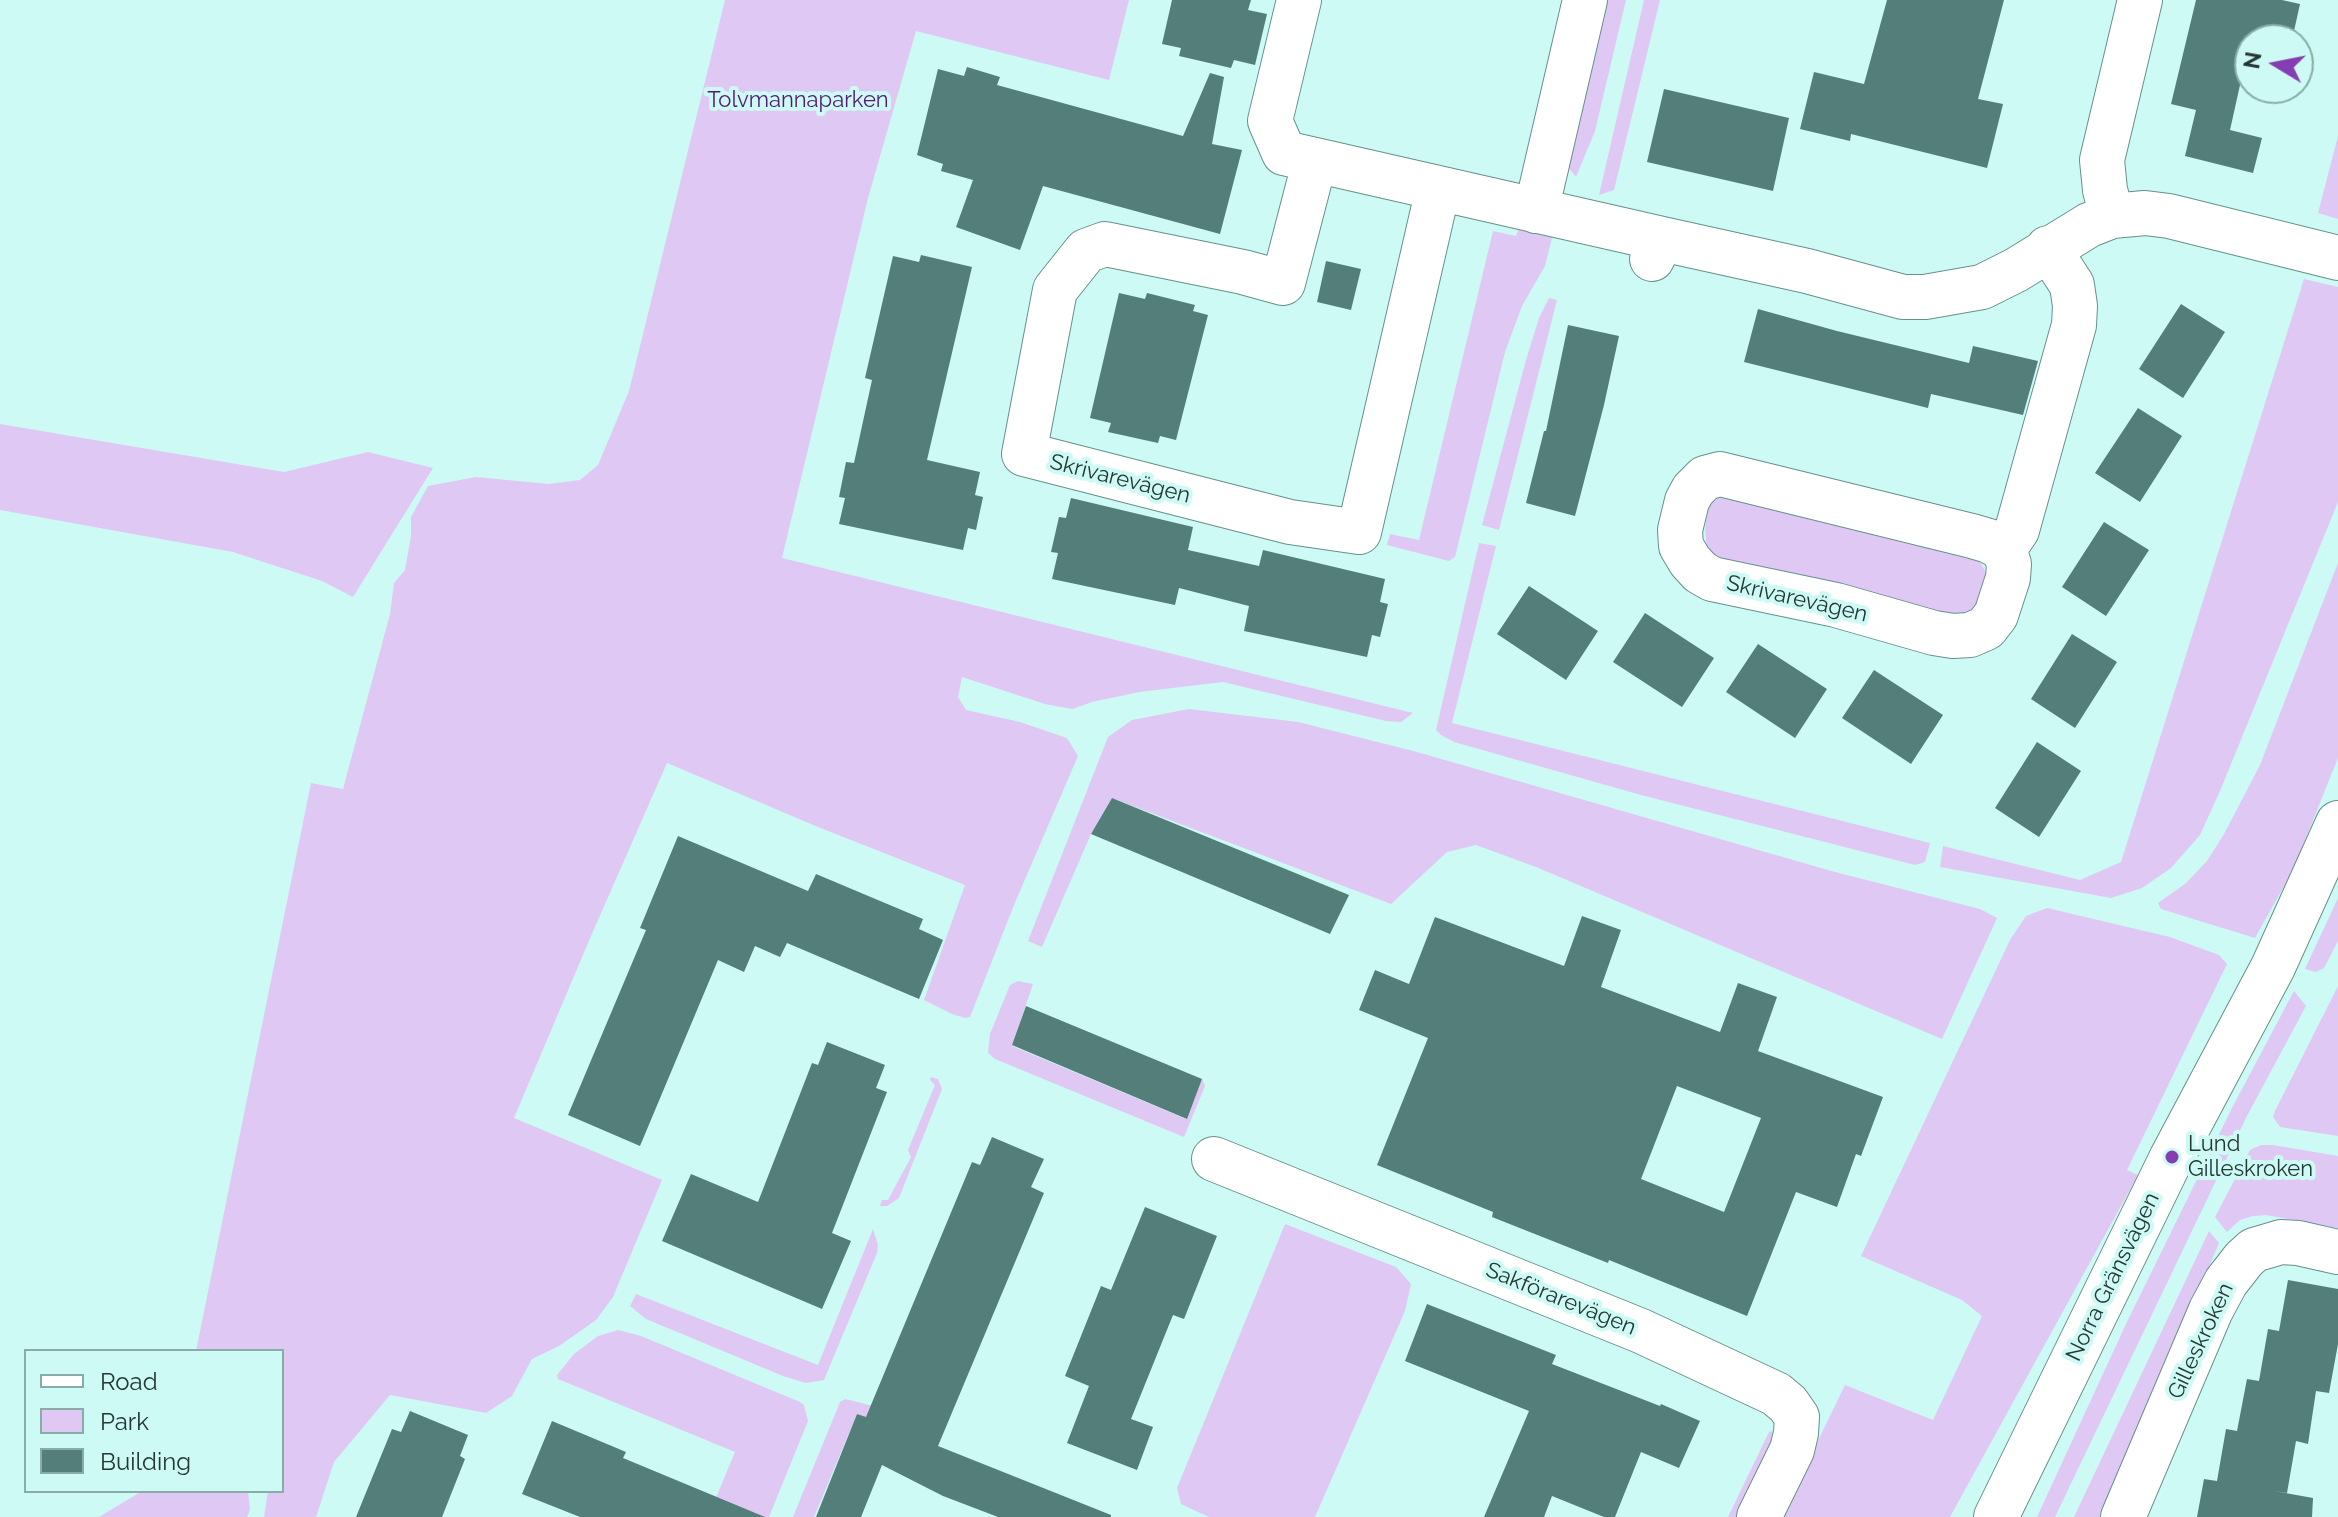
<!DOCTYPE html>
<meta charset="utf-8">
<style>
body{margin:0}
#map{position:relative;width:2338px;height:1517px;overflow:hidden;background:#cdfaf4;font-family:Raleway,sans-serif}
canvas{display:block}
.legend{position:absolute;left:24px;top:1349px;width:260px;height:144px;box-sizing:border-box;background:#cdfaf4;border:2px solid #8aaca8;margin:0;padding:10px 14px;list-style:none;font-size:24px;color:#253735}
.legend li{display:flex;align-items:center;gap:16px;height:40px}
.legend b{width:40px;border:2px solid #8aaca8}
.north{position:absolute;left:2234px;top:24px;width:80px;height:80px;box-sizing:border-box;background:#cdfaf4;border:2px solid #8aaca8;border-radius:50%;rotate:280deg;font-size:22px;font-weight:700;line-height:32px;text-align:center;color:#253735}
.north::after{content:'';display:block;margin:auto;width:28px;height:36px;background:#853eb1;clip-path:polygon(50% 0,100% 100%,50% 72%,0 100%)}
</style>
<div id="map">
<canvas width="2338" height="1517"></canvas>
<ul class="legend">
<li><b style="height:10px;background:#fff"></b>Road</li>
<li><b style="height:22px;background:#e0c8f5"></b>Park</li>
<li><b style="height:22px;background:#547e79"></b>Building</li>
</ul>
<div class="north">N</div>
</div>
<script>
const ctx = document.querySelector('canvas').getContext('2d');
ctx.lineJoin = 'round';
function fillPath(path, color) { ctx.fillStyle = color; ctx.fill(path, 'evenodd'); }
const poly = rows => new Path2D(rows.map(r => 'M' + r).join(''));
function stroke(path, color, width, dash) { ctx.strokeStyle = color; ctx.lineWidth = width; ctx.lineCap = dash ? 'butt' : 'round'; ctx.setLineDash(dash || []); ctx.stroke(path); }
function label(font, color, halo, rows, align = 'center') {
  ctx.font = font + ' Raleway,sans-serif'; ctx.lineWidth = 8; ctx.setLineDash([]); ctx.textBaseline = 'middle'; ctx.strokeStyle = halo; ctx.fillStyle = color; for (const [text, x, y, turn = 0] of rows) {
    ctx.save(); ctx.translate(x, y); ctx.rotate((+turn || 0) * Math.PI / 180); ctx.textAlign = isNaN(turn) ? turn : align; if (halo) ctx.strokeText(text, 0, 0); ctx.fillText(text, 0, 0); ctx.restore();
  }
}
fillPath(poly([
 [725,0,1129,0,1109,80,916,31,868,198,782,558,1413,713,1401,722,1386,721,1223,682,1139,692,1092,702,1072,709,1045,704,962,677,958,697,966,710,1020,722,1067,738,1078,756,1014,905,970,1017,965,1018,952,1014,924,1000,965,885,818,827,667,763,591,936,514,1118,662,1180,613,1297,596,1320,559,1346,532,1359,512,1396,486,1413,390,1395,334,1462,316,1517,264,1517,268,1491,282,1491,282,1351,196,1351,311,783,343,789,390,614,394,583,405,570,411,536,411,517,428,486,476,477,549,484,580,480,598,465,629,391],
 [1604,0,1626,0,1595,131,1576,177,1564,162],
 [1644,0,1660,0,1614,190,1599,195],
 [2338,136,2338,219,2318,213],
 [1520,225,1553,234,1545,266,1522,306,1505,352,1455,557,1449,561,1387,545,1390,534,1419,540,1493,231,1516,236],
 [2304,279,2338,287,2338,502,2220,791,2200,835,2171,868,2142,888,2111,898,1940,867,1943,846,2080,880,2121,862],
 [1549,298,1557,300,1499,530,1482,525,1526,360,1539,318],
 [0,424,284,472,368,452,433,468,353,597,322,581,233,552,0,510],
 [1721,496,1979,559,1986,573,1986,585,1978,604,1968,614,1958,618,1717,561,1707,550,1705,529,1708,507],
 [1479,543,1496,546,1452,723,1930,843,1925,862,1915,865,1641,795,1454,742,1441,735,1436,730],
 [2338,563,2338,758,2293,870,2255,938,2161,909,2158,903,2185,884,2207,861,2224,834,2260,765],
 [1189,709,1298,722,1417,752,1835,872,1980,909,1997,918,1942,1039,1536,867,1476,845,1447,852,1391,904,1112,798,1091,834,1042,947,1028,941,1108,737,1132,720],
 [2338,898,2338,941,2324,968,2316,972,2305,969],
 [2047,908,2170,937,2219,955,2227,964,2127,1170,2138,1175,1950,1517,1781,1517,1845,1385,1933,1420,1982,1316,1962,1300,1861,1256,2010,940,2026,916],
 [1018,981,1033,984,1012,1046,1186,1119,1202,1079,1205,1086,1184,1137,995,1059,988,1053,990,1034,1010,985],
 [2338,986,2338,1136,2280,1127,2273,1117,2275,1111],
 [2294,991,2306,1006,2247,1116,2055,1517,2037,1517,2125,1326,2233,1106],
 [931,1077,938,1079,942,1089,899,1198,887,1206,880,1206,882,1200,888,1200,911,1157,908,1150,935,1085,930,1080],
 [2261,1145,2273,1145,2338,1156,2338,1228,2266,1215,2253,1216,2240,1220,2227,1232,2215,1217,2250,1150],
 [1285,1224,1396,1267,1411,1284,1405,1311,1315,1517,1209,1517,1181,1504,1177,1488],
 [873,1229,878,1245,877,1253,824,1380,806,1383,783,1376,646,1319,630,1306,636,1294,818,1365],
 [2209,1231,2219,1243,2103,1517,2074,1517],
 [618,1330,641,1336,800,1402,804,1405,808,1421,769,1517,708,1517,735,1452,558,1379,557,1375,574,1354,598,1336],
 [845,1399,901,1413,896,1430,857,1414,814,1517,793,1517,840,1402],
 [1772,1431,1772,1442,1736,1517,1728,1517,1769,1432],
 [142,1491,248,1491,250,1510,247,1517,99,1517]
]), '#e0c8f5');
fillPath(poly([
 [1172,0,1251,0,1248,10,1267,14,1255,65,1234,60,1231,68,1179,56,1181,48,1162,44],
 [1887,0,2004,0,1978,99,2003,104,1987,168,1851,134,1850,141,1800,129,1814,72,1864,84],
 [2196,0,2282,0,2300,4,2292,40,2250,40,2230,130,2262,138,2253,173,2185,156,2196,110,2171,104],
 [967,67,1000,77,997,85,1183,136,1210,73,1224,77,1212,144,1242,150,1220,234,1043,186,1020,250,956,227,973,180,941,171,943,164,917,155,938,69,964,76],
 [1664,89,1789,118,1773,191,1647,162],
 [921,255,972,267,927,460,980,472,975,495,983,497,976,530,968,528,963,550,839,524,845,498,839,497,846,462,854,463,872,380,865,378,893,256,919,262],
 [1326,261,1361,269,1351,310,1317,302],
 [1119,293,1145,299,1147,293,1195,305,1193,311,1208,315,1176,440,1160,436,1158,443,1108,432,1111,423,1090,418],
 [2181,304,2225,332,2183,398,2139,369],
 [1758,309,1837,331,1969,363,1973,346,2038,361,2023,415,1931,394,1928,408,1744,362],
 [1568,325,1619,336,1604,405,1575,516,1526,503,1544,431,1546,431],
 [2138,408,2182,436,2140,502,2095,473],
 [1071,498,1193,527,1188,550,1259,566,1263,550,1385,579,1380,602,1388,604,1380,637,1372,635,1367,657,1244,631,1249,606,1179,588,1175,605,1052,579,1058,553,1051,552,1059,517,1066,518],
 [2104,522,2149,550,2106,616,2062,587],
 [1529,586,1598,631,1566,680,1497,634],
 [1645,613,1714,658,1682,707,1613,662],
 [2072,634,2117,662,2075,728,2031,699],
 [1758,644,1827,689,1795,738,1726,692],
 [1874,670,1943,715,1911,764,1842,718],
 [2037,742,2081,771,2039,837,1995,808],
 [1112,798,1349,895,1330,934,1091,834],
 [678,836,808,891,816,874,923,919,919,929,943,940,919,999,787,943,780,957,755,946,744,972,718,960,640,1146,568,1115,646,930,640,928],
 [1582,916,1621,930,1601,987,1720,1032,1738,983,1777,997,1758,1051,1883,1097,1861,1156,1856,1154,1837,1207,1796,1192,1747,1316,1609,1260,1608,1263,1492,1217,1493,1212,1377,1165,1428,1038,1359,1010,1375,970,1409,984,1435,917,1564,966],
 [1677,1086,1761,1118,1724,1212,1641,1179],
 [1026,1006,1202,1079,1187,1119,1012,1045],
 [827,1042,885,1065,876,1088,887,1092,832,1233,851,1241,822,1309,662,1241,691,1174,758,1202,812,1063,818,1065],
 [992,1137,1044,1159,1031,1187,1044,1193,938,1446,1111,1515,1111,1517,998,1517,943,1496,882,1465,861,1517,816,1517,857,1414,866,1417,972,1162,980,1165],
 [1145,1207,1217,1236,1184,1319,1173,1315,1131,1419,1153,1427,1137,1470,1067,1443,1089,1386,1065,1376,1101,1286,1111,1290],
 [2288,1280,2338,1289,2338,1344,2329,1393,2316,1391,2308,1444,2296,1441,2287,1493,2274,1491,2313,1498,2312,1517,2197,1517,2204,1479,2217,1481,2226,1429,2237,1431,2247,1379,2259,1381,2268,1329,2279,1331],
 [1427,1304,1556,1355,1552,1364,1660,1406,1661,1404,1700,1421,1679,1468,1641,1452,1615,1517,1604,1517,1552,1496,1544,1517,1484,1517,1529,1411,1405,1361],
 [410,1411,468,1435,460,1456,465,1459,442,1517,356,1517,392,1429,401,1432],
 [552,1421,626,1452,623,1458,765,1517,580,1517,522,1494]
]), '#547e79');
const minor = poly([
 [1299,0,1270,121,1284,153,1315,160],
 [1438,189,1359,532,1290,522,1024,454,1055,290,1086,251,1105,244,1243,272,1283,283,1315,160,1662,239],
 [1536,211,1585,0],
 [2112,216,2105,190,2102,160,2140,0],
 [1652,259,1662,239,1807,271,1903,297,1925,297,1982,287,2016,270,2089,225,2112,216,2145,213,2169,216,2338,258],
 [2004,549,2009,564,2008,578,1996,615,1986,628,1970,635,1953,636,1934,633,1836,605,1712,579,1700,572,1690,561,1681,546,1680,530,1687,501,1693,490,1705,478,1720,474,1972,536,1989,541,2004,549,2017,530,2074,325,2075,306,2072,285,2048,248],
 [1214,1159,1641,1331,1776,1394,1788,1404,1797,1417,1796,1433,1792,1450,1759,1517],
 [1996,1517,2172,1157,2273,967,2338,823],
 [2123,1517,2211,1310,2226,1282,2244,1259,2254,1250,2281,1242,2298,1243,2338,1252]
]);
stroke(minor, '#66918b', 46);
stroke(minor, '#fff', 44);
for (const [x, y, r, color] of [
 [2172,1157,8,"#853eb1"]
]) { const dot = new Path2D(); dot.arc(x, y, r, 0, 2 * Math.PI); ctx.fillStyle = color; ctx.fill(dot); stroke(dot, '#cdfaf4', 3); }
label('22px', '#531974', '#cdfaf4', [
 ["Tolvmannaparken",798,100]
]);
label('22px', '#253735', '#cdfaf4', [
 ["Skrivarevägen",1120,479,14],
 ["Skrivarevägen",1797,599,13],
 ["Norra Gränsvägen",2113,1277,-64],
 ["Sakförarevägen",1561,1299,22],
 ["Gilleskroken",2201,1341,-65]
]);
label('22px', '#253735', '#cdfaf4', [
 ["Lund",2188,1144],
 ["Gilleskroken",2188,1169]
], 'left');
</script>
